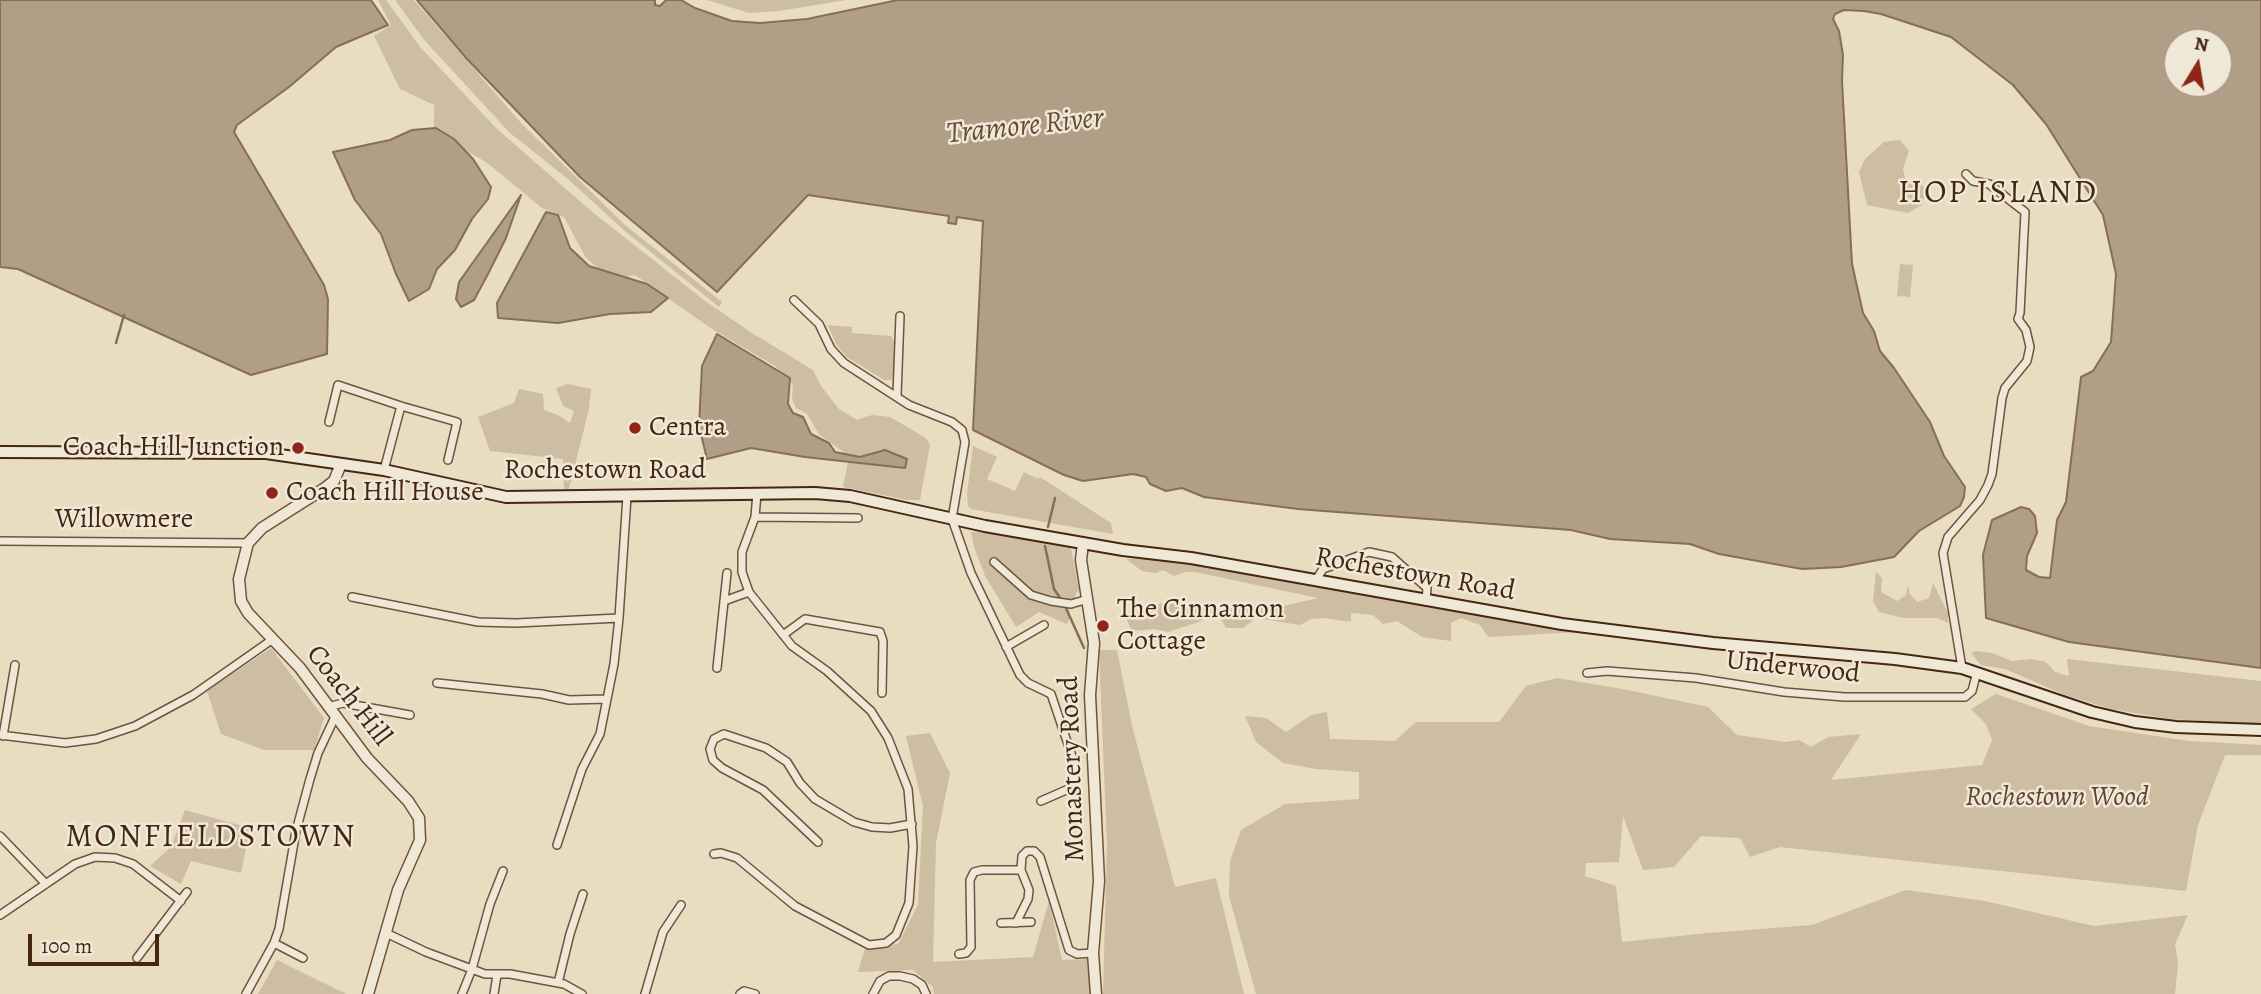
<!DOCTYPE html>
<style>
body{margin:0}
#map{position:relative;width:2261px;height:994px;overflow:hidden;background:#e8dcc1;font-family:Alegreya,serif}
canvas{display:block}
.north{position:absolute;left:2163px;top:28px;width:70px;height:70px;box-sizing:border-box;background:#f0e8d7;border:2px solid #ac9a89;border-radius:50%;rotate:11deg;font-size:19px;font-weight:700;line-height:28px;text-align:center;color:#462613}
.north::after{content:'';display:block;margin:auto;width:24px;height:32px;background:#8f2418;clip-path:polygon(50% 0,100% 100%,50% 72%,0 100%)}
.scale{position:absolute;left:28px;top:934px;width:131px;height:32px;box-sizing:border-box;border:4px solid #462613;border-top:0;padding-left:9px;font-size:21px;line-height:24px;white-space:nowrap;color:#462613;-webkit-text-stroke:5px #f0e8d7;paint-order:stroke}
</style>
<div id="map">
<canvas width="2261" height="994"></canvas>
<div class="north">N</div>
<div class="scale">100 m</div>
</div>
<script>
const ctx = document.querySelector('canvas').getContext('2d');
ctx.lineJoin = 'round';
function fillPath(path, color) { ctx.fillStyle = color; ctx.fill(path, 'evenodd'); }
const poly = rows => new Path2D(rows.map(r => 'M' + r).join(''));
function stroke(path, color, width, dash) { ctx.strokeStyle = color; ctx.lineWidth = width; ctx.lineCap = dash ? 'butt' : 'round'; ctx.setLineDash(dash || []); ctx.stroke(path); }
function label(font, color, halo, rows, align = 'center') {
  ctx.font = font + ' Alegreya,serif'; ctx.lineWidth = 5; ctx.setLineDash([]); ctx.textBaseline = 'middle'; ctx.strokeStyle = halo; ctx.fillStyle = color; for (const [text, x, y, turn = 0] of rows) {
    ctx.save(); ctx.translate(x, y); ctx.rotate((+turn || 0) * Math.PI / 180); ctx.textAlign = isNaN(turn) ? turn : align; if (halo) ctx.strokeText(text, 0, 0); ctx.fillText(text, 0, 0); ctx.restore();
  }
}
fillPath(poly([
 [378,0,386,0,421,48,497,129,590,210,705,301,752,333,813,370,821,386,839,409,857,420,872,415,890,417,926,438,930,445,920,500,907,500,843,487,848,462,905,468,885,450,860,457,846,454,819,434,807,414,796,408,792,399,793,385,775,366,712,329,635,275,617,278,606,274,586,258,564,217,542,208,486,162,434,132,434,105,400,89,374,36,391,25],
 [395,0,414,0,522,124,625,225,722,302,719,307,626,232,568,179,510,133,425,41],
 [707,0,846,0,779,11,749,13],
 [1900,140,1909,151,1903,169,1906,182,1916,182,1927,189,1922,205,1908,213,1867,205,1859,172,1865,159,1884,142],
 [1900,264,1913,265,1910,297,1897,296],
 [828,325,852,327,852,333,891,336,895,343,894,375,891,380,884,380,847,357,836,344],
 [568,384,591,389,589,409,569,489,564,489,563,459,490,451,478,417,514,403,519,389,543,394,544,410,558,415,570,423,574,411,563,406,556,388],
 [973,446,997,457,987,479,1015,491,1024,472,1038,479,1040,477,1111,523,1113,534,971,509,968,506,967,494],
 [990,531,1062,544,1071,548,1079,591,1077,592,1069,610,1070,618,1067,624,1039,612,1016,627,985,576,974,547,971,532],
 [1143,558,1197,563,1286,581,1336,588,1445,609,1579,632,1488,637,1480,625,1461,618,1451,623,1451,641,1422,637,1397,621,1383,624,1373,615,1351,613,1351,622,1323,618,1311,619,1300,625,1256,618,1243,628,1226,628,1217,611,1199,622,1168,632,1154,629,1132,631,1125,616,1162,603,1280,607,1318,598,1195,572,1185,572,1174,576,1163,570,1156,573,1142,571,1126,559],
 [1876,572,1882,578,1881,592,1897,601,1905,596,1909,585,1909,593,1917,602,1929,598,1933,583,1948,613,1948,623,1937,618,1903,618,1879,612,1873,601],
 [271,648,324,718,314,750,264,750,221,734,207,691],
 [1099,650,1117,650,1132,726,1175,887,1216,878,1244,994,1103,994,1107,845],
 [1976,651,1992,653,2012,661,2032,659,2046,662,2055,672,2069,676,2067,659,2261,681,2261,725,2170,719,2111,709,2065,695,2005,669,1981,665,1971,653],
 [1557,678,1628,690,1708,707,1737,735,1786,742,1799,740,1811,747,1828,737,1861,734,1831,780,1982,765,1992,740,1986,724,1971,709,1996,694,2089,726,2189,741,2261,745,2261,755,2225,755,2198,825,2186,891,1780,847,1750,857,1740,838,1701,836,1674,867,1643,870,1623,816,1619,862,1586,863,1585,876,1616,886,1622,942,1708,933,1812,925,1906,890,1985,901,2094,926,2188,915,2175,944,2178,964,2175,994,1256,994,1229,896,1230,861,1241,830,1285,804,1359,799,1359,772,1316,769,1283,763,1256,742,1245,716,1266,718,1286,732,1311,715,1327,712,1330,739,1395,741,1416,722,1499,722,1526,686],
 [930,733,950,773,936,843,933,962,1033,957,1049,901,1062,960,1087,959,1091,994,934,994,933,987,913,970,858,972,865,948,898,944,918,905,923,806,906,736],
 [185,810,250,828,241,873,191,861,181,884,150,866,171,847],
 [277,960,346,994,258,994]
]), '#ccbda3');
const water = poly([
 [0,0,371,0,388,25,336,47,289,87,237,125,234,132,324,285,328,299,327,354,251,375,18,269,0,267,0,0],
 [417,0,655,0,655,5,660,6,666,0,681,0,695,8,732,21,760,23,807,19,898,0,2261,0,2261,668,2069,642,1986,618,1983,555,1992,520,2021,507,2029,509,2035,516,2037,533,2027,556,2026,570,2039,577,2050,578,2057,520,2066,502,2081,377,2093,371,2111,342,2116,274,2103,215,2046,124,2013,85,1951,37,1881,14,1864,11,1844,10,1835,14,1833,19,1839,31,1843,55,1842,81,1852,264,1863,313,1874,331,1880,351,1894,368,1930,422,1944,456,1965,487,1964,497,1960,506,1919,531,1894,557,1841,567,1802,569,1719,554,1690,544,1610,539,1571,530,1298,509,1204,497,1182,488,1166,491,1150,484,1146,477,1133,474,1083,481,1064,475,973,430,983,221,957,217,956,224,948,223,949,216,808,195,717,292,580,177,467,59,417,0],
 [2177,42,2219,42,2219,84,2177,84,2177,42],
 [436,128,454,139,473,159,491,187,488,199,472,219,455,250,437,269,429,289,409,301,396,274,381,234,355,200,333,152,390,140,412,130,436,128],
 [521,195,506,238,488,274,474,300,461,307,456,299,459,282,521,195],
 [546,212,558,215,570,248,589,266,647,284,668,298,651,312,610,314,558,323,498,318,497,303,546,212],
 [717,334,790,378,788,404,793,413,803,417,811,434,829,443,835,452,860,457,885,450,907,459,905,468,805,457,751,448,707,459,699,426,702,366,717,334]
]);
fillPath(water, '#b19e86');
stroke(water, '#866e58', 2);
stroke(poly([
 [116,343,124,315],
 [1048,527,1055,498],
 [1045,546,1054,589,1062,601],
 [1065,606,1084,648]
]), '#866e58', 2.5);
const minor = poly([
 [794,300,819,324,831,349,844,363,909,405,952,422,962,430,965,442,952,519,971,573,1020,675,1028,683,1051,694,1076,768,1073,787,1041,801],
 [897,395,900,316],
 [329,422,338,385,401,406,457,422,448,460],
 [384,470,401,406],
 [755,517,858,518],
 [0,541,248,543],
 [994,562,1031,595,1051,601,1071,604,1088,599],
 [1316,580,1323,569,1369,552,1392,557,1427,588,1426,601],
 [352,597,478,622,516,623,619,618],
 [724,601,749,592],
 [783,635,805,619,880,632,883,641,882,693],
 [1006,647,1044,625],
 [717,668,727,573],
 [1962,668,1943,553,1948,537,1980,500,1988,485,1992,474,2002,398,2005,388,2027,361,2030,347,2026,330,2018,319,2020,313,2025,212,1989,184,1973,181,1966,174],
 [1587,673,1607,671,1696,678,1784,692,1844,697,1965,697,1972,691,1977,672],
 [437,683,542,694,569,700,607,699],
 [328,707,343,703,410,715],
 [0,735,65,743,96,739,135,726,193,695,273,639],
 [3,736,15,665],
 [0,836,46,884],
 [818,842,763,790,722,768,713,760,710,749,714,739,724,734,766,748,787,762,800,783,815,799,854,822,872,827,890,828,912,824],
 [557,845,582,769,600,734,614,664,619,618,627,496],
 [714,854,721,853,737,858,795,906,869,945,886,943,896,935,909,903,913,846,908,789,888,738,871,711,827,671,792,646,749,592,742,572,742,552,755,517,757,493],
 [0,915,75,864,95,857,115,858,133,864,181,901],
 [1001,923,1031,922],
 [1016,923,1028,899,1029,890,1021,870,1022,856,1027,851,1034,851,1040,857,1069,950,1077,954,1093,953],
 [386,933,426,952,485,974,510,974,564,984,582,994],
 [274,943,303,958],
 [959,954,966,953,971,947,970,880,974,872,982,870,1021,870],
 [137,958,187,892],
 [558,983,570,934,583,894],
 [246,994,274,943,279,929,296,831,310,779,318,753,335,717],
 [462,994,472,969,490,904,503,871],
 [494,994,497,975],
 [645,994,663,932,681,905],
 [740,994,744,991,755,994],
 [873,994,880,981,889,976,900,976,913,979,922,985,926,994]
]);
const tertiary = poly([
 [341,464,334,481,325,488,262,528,248,543,239,579,241,601,248,613,300,668,367,758,408,801,419,818,420,840,398,890,368,994],
 [1083,543,1081,560,1094,643,1090,695,1099,881,1093,953,1096,994]
]);
const secondary = poly([
 [0,452,266,453,384,470,506,497,815,493,850,496,985,526,1123,550,1191,558,1562,624,1713,643,1895,659,1962,668,2092,712,2135,722,2176,727,2261,730]
]);
stroke(minor, '#6e543e', 10);
stroke(tertiary, '#6e543e', 13);
stroke(secondary, '#462613', 14);
stroke(minor, '#f0e8d7', 7);
stroke(tertiary, '#f0e8d7', 10);
stroke(secondary, '#f0e8d7', 10);
for (const [x, y, r, color] of [
 [635,428,7,"#8f2418"],
 [298,448,7,"#8f2418"],
 [272,493,7,"#8f2418"],
 [1103,626,7,"#8f2418"]
]) { const dot = new Path2D(); dot.arc(x, y, r, 0, 2 * Math.PI); ctx.fillStyle = color; ctx.fill(dot); stroke(dot, '#f0e8d7', 2.5); }
label('28px', '#462613', '#f0e8d7', [
 ["Centra",649,428],
 ["Coach Hill Junction",284,448,"right"],
 ["Coach Hill House",286,493],
 ["The Cinnamon",1117,610],
 ["Cottage",1117,642]
], 'left');
label('28px', '#462613', '#f0e8d7', [
 ["Rochestown Road",605,471],
 ["Willowmere",124,520],
 ["Rochestown Road",1415,575,10],
 ["Underwood",1793,668,6],
 ["Coach Hill",348,696,52],
 ["Monastery Road",1073,769,-92]
]);
label('italic 28px', '#614430', '#f0e8d7', [
 ["Rochestown Wood",2057,798]
]);
label('italic 30px', '#664a36', '#f0e8d7', [
 ["Tramore River",1025,127,-6]
]);
ctx.letterSpacing = '2px';
label('32px', '#462613', '#f0e8d7', [
 ["HOP ISLAND",1998,194],
 ["MONFIELDSTOWN",211,838]
]);
ctx.letterSpacing = '0px';
</script>
